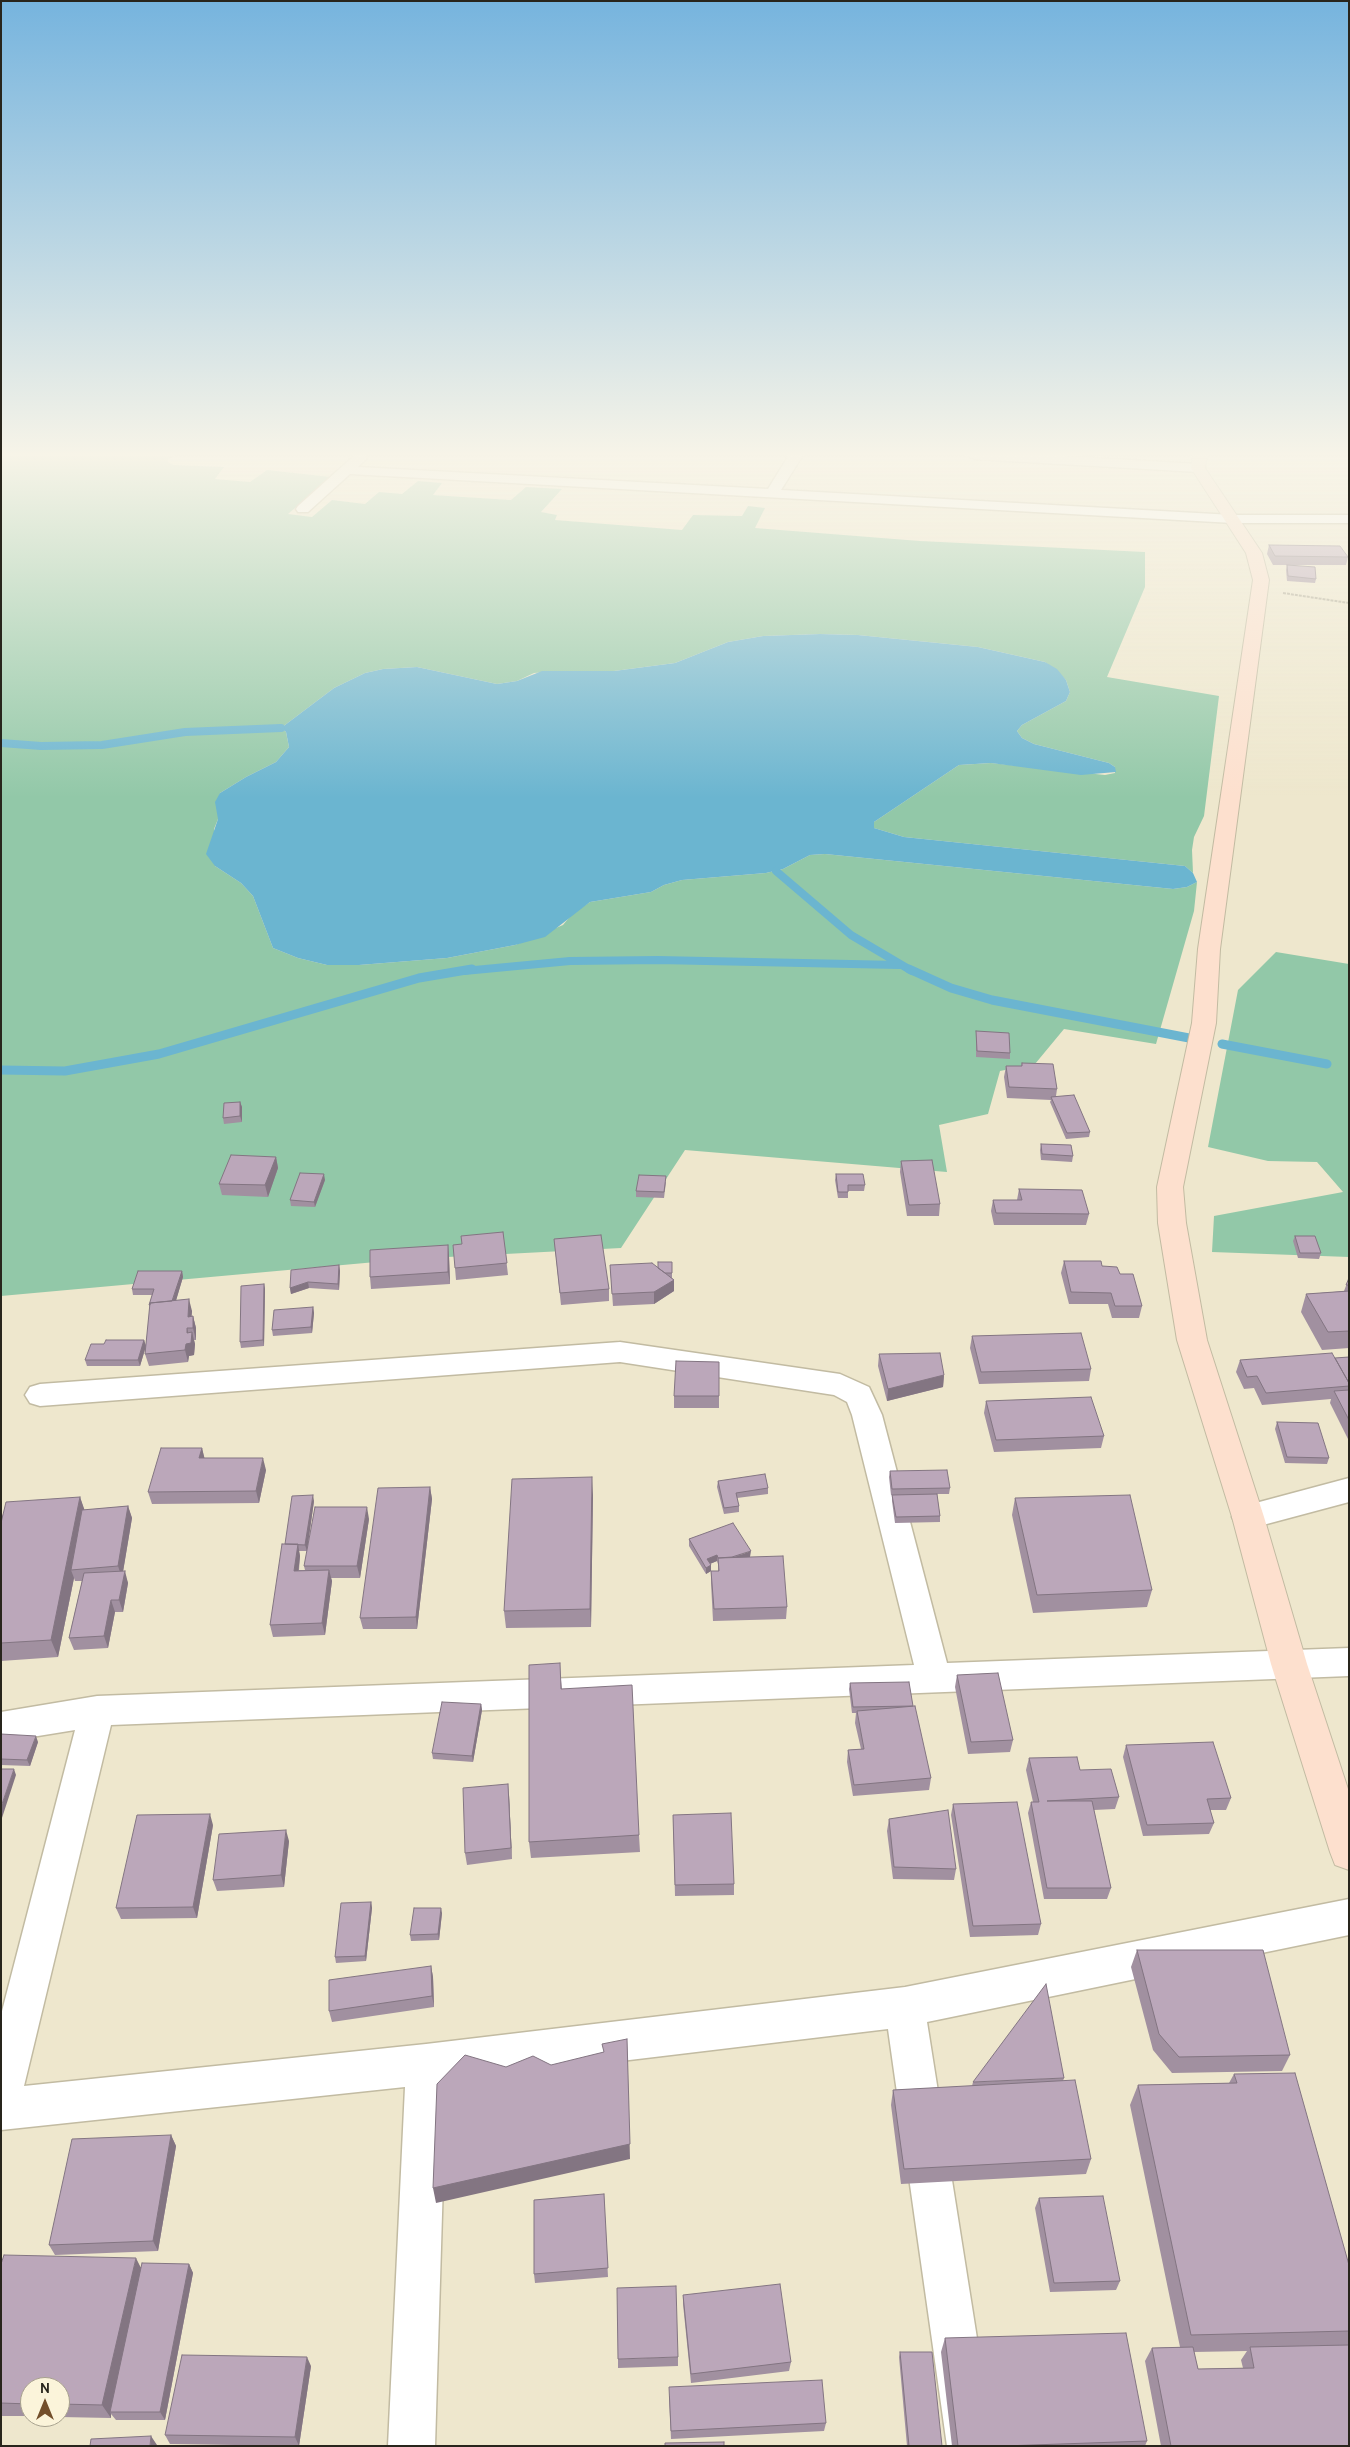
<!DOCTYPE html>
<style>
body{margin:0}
#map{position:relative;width:1350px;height:2447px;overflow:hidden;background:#eee7cd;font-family:Cabin,sans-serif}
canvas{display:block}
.frame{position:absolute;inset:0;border:2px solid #28251c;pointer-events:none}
.north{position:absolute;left:20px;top:2377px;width:50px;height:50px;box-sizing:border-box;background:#fbf4da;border:1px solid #a7a18e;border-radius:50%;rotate:0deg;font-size:14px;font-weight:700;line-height:20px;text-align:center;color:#28251c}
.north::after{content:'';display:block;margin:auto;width:18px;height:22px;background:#734f2a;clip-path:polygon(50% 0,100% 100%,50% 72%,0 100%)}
</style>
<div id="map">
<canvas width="1350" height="2447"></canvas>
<div class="frame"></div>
<div class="north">N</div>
</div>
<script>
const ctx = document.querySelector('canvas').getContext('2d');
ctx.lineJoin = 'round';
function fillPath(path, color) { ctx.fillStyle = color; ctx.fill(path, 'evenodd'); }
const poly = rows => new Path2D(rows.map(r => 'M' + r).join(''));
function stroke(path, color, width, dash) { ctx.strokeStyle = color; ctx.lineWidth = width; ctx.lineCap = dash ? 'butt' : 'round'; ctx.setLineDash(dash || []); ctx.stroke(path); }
fillPath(poly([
 [1,455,176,455,168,459,168,462,174,465,224,467,215,479,250,482,267,470,331,477,288,514,312,517,332,500,365,504,379,492,402,494,418,481,442,483,433,495,511,500,526,487,562,489,541,512,557,515,555,520,682,530,693,515,742,516,748,506,765,508,755,528,920,541,1145,552,1145,587,1107,677,1219,696,1204,816,1194,837,1192,850,1193,873,1185,866,904,837,874,828,874,822,959,765,991,763,1105,775,1115,773,1115,767,1109,763,1034,744,1022,738,1017,731,1022,725,1066,701,1070,692,1066,680,1045,662,978,647,858,635,820,634,763,636,728,642,675,663,614,671,561,671,534,673,517,681,497,684,417,667,383,669,365,673,334,688,281,728,286,732,289,747,276,762,246,777,220,793,218,819,214,829,215,866,241,883,253,896,273,948,298,958,327,965,359,965,447,958,515,945,563,925,572,914,590,902,651,892,664,885,682,880,766,873,783,869,810,855,825,854,1173,889,1187,887,1197,882,1194,911,1156,1044,1064,1029,1035,1064,1000,1071,988,1114,939,1125,947,1172,685,1150,621,1248,409,1259,1,1296],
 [1276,952,1349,964,1349,1257,1212,1252,1214,1216,1343,1192,1317,1162,1268,1161,1208,1147,1238,990]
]), '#92c8a8');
fillPath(poly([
 [820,634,858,635,978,647,1045,662,1057,669,1066,680,1070,692,1066,701,1022,725,1017,731,1022,738,1034,744,1109,763,1115,767,1116,772,1081,775,991,763,959,765,874,822,874,828,904,837,1185,866,1193,873,1197,882,1187,887,1173,889,825,854,810,855,783,869,766,873,682,880,664,885,651,892,590,902,545,937,515,945,447,958,359,965,327,965,298,958,273,948,253,896,241,883,215,866,206,854,218,819,215,802,220,793,246,777,276,762,289,747,286,732,281,728,334,688,365,673,383,669,417,667,497,684,517,681,542,671,614,671,675,663,728,642,763,636]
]), '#6bb5d0');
stroke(poly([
 [1,743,41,746,102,745,185,732,281,728],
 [776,871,851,935,912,971],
 [464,971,570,961,658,960,899,965]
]), '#6bb5d0', 8);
stroke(poly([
 [909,969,951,988,992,1000,1189,1038],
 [1222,1044,1327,1064],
 [1,1070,65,1071,159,1054,419,978,472,969]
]), '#6bb5d0', 9);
const street = poly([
 [355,455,365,455,367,458,358,467,768,489,789,455,803,455,781,490,1233,515,1349,515,1349,523,1233,523,350,474,308,512,298,512,296,509,298,506,355,455],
 [967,455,1045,455,1198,464,1205,468,1198,472,974,459,967,455],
 [620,1342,840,1374,869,1387,882,1415,947,1663,1349,1648,1349,1676,111,1725,24,2086,426,2044,905,1987,1349,1899,1349,1935,927,2022,994,2446,947,2446,888,2029,446,2082,435,2446,388,2446,405,2087,1,2130,1,2015,75,1730,1,1742,1,1712,97,1696,914,1665,852,1415,847,1402,834,1395,620,1362,40,1406,30,1403,25,1395,30,1387,40,1384,620,1342],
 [1349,1478,1349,1502,1248,1529,1237,1526,1232,1517,1237,1508,1349,1478]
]);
const secondary = poly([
 [1193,455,1207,455,1205,468,1262,553,1269,580,1220,949,1216,1023,1183,1187,1186,1223,1207,1340,1264,1517,1307,1664,1349,1792,1349,1870,1335,1865,1330,1852,1271,1664,1232,1517,1177,1340,1158,1223,1157,1187,1192,1023,1198,949,1253,580,1246,553,1191,468,1193,455]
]);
stroke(street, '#c2bba2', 3);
stroke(secondary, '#c2bba2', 2);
stroke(poly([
 [1283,593,1349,603]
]), '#afa995', 2, [3, 1]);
fillPath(street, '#fff');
fillPath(secondary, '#fde0ce');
fillPath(poly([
 [1269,545,1348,557,1346,565,1273,565,1267,554],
 [1287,565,1316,579,1315,583,1287,581,1286,570],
 [976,1031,1010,1053,1010,1059,976,1057],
 [1022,1063,1057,1089,1056,1096,1090,1132,1089,1137,1066,1139,1050,1102,1051,1100,1007,1098,1004,1077,1006,1066,1021,1066],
 [240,1102,242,1107,242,1122,224,1124,223,1118],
 [1041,1144,1073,1156,1072,1162,1041,1160,1040,1150],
 [276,1157,278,1168,268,1197,222,1195,219,1184],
 [901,1161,940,1204,939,1216,907,1216,900,1172],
 [836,1174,865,1185,864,1191,848,1191,848,1198,838,1198,835,1180],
 [325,1180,315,1207,291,1206,290,1200],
 [666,1182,664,1198,636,1197,636,1191],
 [1019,1189,1089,1214,1086,1225,994,1225,991,1211,993,1200,1017,1200],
 [503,1232,508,1275,456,1280,455,1268],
 [1295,1236,1321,1253,1319,1259,1298,1258,1293,1241],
 [554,1239,609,1289,609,1301,561,1305],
 [448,1245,449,1256,450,1284,371,1289,370,1277],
 [1064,1261,1102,1266,1120,1274,1142,1306,1139,1318,1112,1318,1108,1304,1069,1304,1061,1273],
 [672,1262,672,1278,674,1280,674,1291,654,1304,613,1306,610,1265,658,1268],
 [339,1265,340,1271,339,1290,309,1288,291,1294,290,1288],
 [182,1271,183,1277,176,1300,192,1311,191,1316,193,1316,196,1328,196,1340,194,1340,195,1344,194,1355,189,1356,188,1362,149,1366,145,1354,150,1307,149,1305,152,1295,133,1295,132,1289],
 [1349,1278,1349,1348,1322,1350,1301,1312,1306,1294,1346,1291,1344,1291],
 [264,1284,265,1289,264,1346,241,1348,240,1342],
 [313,1307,314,1313,312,1333,273,1336,272,1330],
 [972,1336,1091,1369,1089,1381,979,1384,970,1348],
 [144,1340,146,1346,140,1366,87,1366,85,1360,104,1344],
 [879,1354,944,1375,943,1387,887,1401,878,1366],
 [1349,1357,1349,1441,1330,1403,1331,1399,1262,1405,1254,1388,1244,1389,1236,1372,1240,1360,1335,1358],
 [674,1396,719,1396,719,1408,674,1408],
 [986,1401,1104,1436,1101,1448,994,1452,984,1413],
 [1277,1422,1329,1458,1327,1464,1285,1463,1275,1429],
 [202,1448,204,1458,266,1470,259,1503,152,1504,148,1492],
 [890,1471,950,1488,949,1494,937,1494,940,1516,940,1522,895,1523,892,1501,892,1495,891,1495,889,1477],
 [718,1481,768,1488,768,1494,737,1498,739,1506,739,1512,724,1514,717,1487],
 [430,1487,432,1499,417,1629,363,1629,360,1618],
 [593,1495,591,1627,506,1628,504,1611],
 [80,1497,84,1510,128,1506,132,1518,123,1571,128,1583,123,1612,115,1612,108,1648,74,1650,69,1638,82,1581,75,1581,74,1578,58,1657,1,1661,1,1512,3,1516],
 [1015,1498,1152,1590,1147,1607,1033,1613,1012,1515],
 [314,1501,307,1551,299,1551,300,1556,299,1570,305,1570,304,1566,369,1519,360,1578,331,1578,332,1581,325,1635,273,1637,270,1625,285,1544],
 [689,1539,750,1557,787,1607,786,1619,713,1621,711,1583,711,1571,718,1571,718,1564,717,1561,710,1564,711,1565,711,1571,706,1574,689,1546],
 [957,1675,1013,1740,1010,1752,968,1754,955,1687],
 [561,1680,562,1689,639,1835,640,1852,531,1858,529,1842],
 [850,1683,913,1707,931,1778,929,1790,853,1796,847,1762,848,1750,861,1749,855,1723,856,1713,852,1713,849,1689],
 [481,1704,482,1710,473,1762,433,1759,432,1753],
 [1,1734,38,1742,30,1766,1,1765],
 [1126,1745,1231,1798,1226,1810,1210,1810,1214,1823,1209,1834,1143,1836,1123,1757],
 [1029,1758,1080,1770,1119,1797,1115,1809,1094,1810,1111,1888,1107,1899,1044,1899,1028,1813,1031,1802,1033,1802,1026,1770],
 [509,1795,512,1859,467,1865,465,1853],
 [953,1804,1041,1924,1038,1935,970,1937,951,1815],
 [673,1815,734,1884,734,1895,675,1896],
 [889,1819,956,1869,954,1880,893,1879,887,1831],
 [213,1825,197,1918,121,1919,116,1908],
 [289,1841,284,1887,217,1891,213,1880],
 [371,1902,372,1908,366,1961,336,1963,335,1957],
 [442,1913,439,1940,411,1941,410,1935],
 [1137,1950,1290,2055,1282,2071,1172,2073,1153,2050,1131,1967],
 [431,1966,433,1977,434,2007,332,2022,329,2011],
 [1234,2074,1349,2265,1349,2446,1161,2446,1145,2361,1152,2348,1180,2347,1130,2105,1138,2085,1229,2083],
 [1247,2351,1241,2360,1243,2368,1198,2369,1194,2352],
 [1064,2078,1063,2081,1091,2159,1086,2174,901,2184,891,2105,893,2090,972,2086,973,2082],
 [171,2135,176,2146,158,2251,55,2255,49,2245],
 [604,2194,608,2277,535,2283,534,2274],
 [1039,2198,1120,2281,1116,2290,1050,2292,1035,2208],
 [1,2264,141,2267,189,2264,193,2273,165,2420,116,2420,111,2414,111,2418,60,2417,60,2387,30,2387,30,2416,1,2416],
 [683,2295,791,2362,789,2371,691,2383,683,2304],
 [945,2338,1147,2441,1145,2446,952,2446,941,2352],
 [900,2352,942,2446,907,2446,899,2357],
 [678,2357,678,2366,618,2368,618,2359],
 [311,2366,299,2446,170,2444,165,2435],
 [669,2396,826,2423,824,2431,671,2439]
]), '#a190a0');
fillPath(poly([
 [240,1102,242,1107,242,1122,240,1116],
 [276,1157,278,1168,268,1197,265,1185],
 [324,1174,325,1180,315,1207,314,1202],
 [448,1245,449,1256,450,1284,448,1272],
 [339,1265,340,1271,339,1290,338,1284],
 [182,1271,183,1277,173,1311,171,1305],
 [674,1280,674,1291,654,1304,654,1292],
 [308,1282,309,1288,291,1294,290,1288],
 [264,1284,265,1289,264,1346,263,1340],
 [189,1299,192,1311,191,1328,188,1317],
 [313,1307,314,1313,312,1333,311,1327],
 [193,1316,196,1328,196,1340,193,1328],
 [187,1328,190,1340,192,1332,195,1344,194,1355,189,1356,188,1362,185,1350],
 [144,1340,146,1346,140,1366,138,1360],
 [944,1375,943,1387,887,1401,888,1389],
 [202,1448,205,1460,199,1458],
 [263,1458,266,1470,259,1503,256,1491],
 [592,1477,593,1495,591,1627,590,1609],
 [430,1487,432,1499,417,1629,416,1617],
 [313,1495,314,1501,307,1551,305,1545],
 [80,1497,86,1514,71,1570,74,1578,58,1657,51,1640],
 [128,1506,132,1518,122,1578,118,1566],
 [367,1507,369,1519,360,1578,357,1566],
 [298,1544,300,1556,297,1583,294,1571],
 [751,1551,750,1557,721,1562],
 [717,1555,717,1561,707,1565,707,1559],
 [711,1565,711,1571,706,1574,706,1568],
 [329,1570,332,1581,325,1635,322,1623],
 [125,1571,128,1583,123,1612,119,1600],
 [111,1600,115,1612,108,1648,104,1636],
 [481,1704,482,1710,473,1762,472,1756],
 [36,1736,38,1742,30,1766,27,1760],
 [14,1769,16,1775,1,1821,1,1807],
 [508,1784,509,1795,512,1859,511,1848],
 [210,1814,213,1825,197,1918,193,1907],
 [286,1830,289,1841,284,1887,281,1875],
 [371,1902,372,1908,366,1961,365,1956],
 [441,1908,442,1913,439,1940,438,1934],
 [431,1966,433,1977,434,2007,432,1996],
 [627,2039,630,2159,436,2203,433,2188],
 [171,2135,176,2146,158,2251,153,2241],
 [136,2258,143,2272,110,2412,111,2414,111,2418,102,2405],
 [189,2264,193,2273,165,2420,160,2412],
 [307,2357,311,2366,299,2446,295,2437],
 [151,2436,157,2445,157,2446,150,2446]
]), '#837582');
const building = poly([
 [1269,545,1340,546,1348,557,1275,556,1269,545],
 [1287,565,1315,567,1316,579,1288,576,1287,565],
 [976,1031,1009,1033,1010,1053,977,1051,976,1031],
 [1022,1063,1053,1064,1057,1089,1009,1087,1006,1066,1022,1066,1022,1063],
 [1074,1095,1090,1132,1067,1133,1051,1097,1074,1095],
 [240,1102,240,1116,223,1118,224,1103,240,1102],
 [1041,1144,1071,1145,1073,1156,1042,1154,1041,1144],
 [231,1155,276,1157,265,1185,219,1184,231,1155],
 [932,1160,940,1204,909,1205,901,1161,932,1160],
 [300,1173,324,1174,314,1202,290,1200,300,1173],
 [836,1174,863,1174,865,1185,848,1185,848,1192,838,1192,836,1174],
 [639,1175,666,1176,664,1192,636,1191,639,1175],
 [1019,1189,1082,1190,1089,1214,996,1213,993,1200,1022,1200,1019,1189],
 [503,1232,507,1263,455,1268,453,1245,462,1244,461,1236,503,1232],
 [601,1235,609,1289,560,1293,554,1239,601,1235],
 [1295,1236,1315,1236,1321,1253,1300,1253,1295,1236],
 [448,1245,448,1272,370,1277,370,1250,448,1245],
 [1064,1261,1101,1261,1102,1266,1117,1267,1120,1274,1133,1274,1142,1306,1115,1306,1111,1293,1071,1292,1064,1261],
 [658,1262,672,1262,672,1273,665,1273,658,1268,658,1262],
 [652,1263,674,1280,654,1292,612,1294,610,1265,652,1263],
 [339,1265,338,1284,308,1282,290,1288,291,1270,339,1265],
 [138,1271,182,1271,172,1301,150,1303,150,1305,149,1305,154,1289,132,1289,138,1271],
 [1349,1278,1349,1285,1346,1285,1349,1278],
 [264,1284,263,1340,240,1342,241,1286,264,1284],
 [1349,1291,1349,1331,1328,1332,1306,1294,1349,1291],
 [189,1299,188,1317,193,1316,193,1328,187,1328,187,1333,192,1332,191,1343,186,1344,185,1350,145,1354,150,1303,189,1299],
 [313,1307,311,1327,272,1330,274,1310,313,1307],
 [1081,1333,1091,1369,981,1372,972,1336,1081,1333],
 [106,1340,144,1340,138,1360,85,1360,91,1344,104,1344,106,1340],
 [940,1353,944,1375,888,1389,879,1354,940,1353],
 [1332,1353,1349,1383,1349,1386,1266,1393,1257,1376,1247,1377,1240,1360,1332,1353],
 [1349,1357,1349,1383,1335,1358,1349,1357],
 [676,1361,719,1362,719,1396,674,1396,676,1361],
 [1349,1390,1349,1420,1334,1391,1349,1390],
 [1091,1397,1104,1436,996,1440,986,1401,1091,1397],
 [1277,1422,1318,1423,1329,1458,1287,1457,1277,1422],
 [161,1448,202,1448,199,1458,263,1458,256,1491,148,1492,161,1448],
 [947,1470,950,1488,892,1489,890,1471,947,1470],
 [765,1474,768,1488,736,1493,739,1506,724,1508,718,1481,765,1474],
 [592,1477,590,1609,504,1611,512,1479,592,1477],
 [430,1487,416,1617,360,1618,378,1488,430,1487],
 [937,1494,940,1516,896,1517,892,1495,937,1494],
 [313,1495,305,1545,285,1544,292,1496,313,1495],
 [1130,1495,1152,1590,1037,1595,1015,1498,1130,1495],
 [80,1497,51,1640,1,1643,1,1523,6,1502,80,1497],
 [128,1506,118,1566,71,1570,82,1510,128,1506],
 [315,1507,367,1507,357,1566,304,1566,315,1507],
 [733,1523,751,1551,732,1557,718,1558,717,1555,707,1559,711,1565,706,1568,689,1539,733,1523],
 [282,1544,298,1544,294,1571,329,1570,322,1623,270,1625,282,1544],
 [783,1556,787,1607,714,1609,711,1571,719,1571,718,1558,783,1556],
 [125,1571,119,1600,111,1600,104,1636,69,1638,84,1573,125,1571],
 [560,1663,561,1689,632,1685,639,1835,529,1842,529,1665,560,1663],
 [998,1673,1013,1740,971,1742,957,1675,998,1673],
 [909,1682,913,1706,853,1707,850,1683,909,1682],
 [442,1702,481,1704,472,1756,432,1753,442,1702],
 [915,1706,931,1778,854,1785,848,1750,864,1749,857,1711,915,1706],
 [1,1734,36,1736,27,1760,1,1759,1,1734],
 [1213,1742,1231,1798,1207,1799,1214,1823,1147,1825,1126,1745,1213,1742],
 [1077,1757,1080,1770,1111,1769,1119,1797,1047,1801,1092,1801,1111,1888,1047,1888,1031,1802,1039,1802,1029,1758,1077,1757],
 [1,1769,14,1769,1,1807,1,1769],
 [508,1784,511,1848,465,1853,463,1788,508,1784],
 [1017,1802,1041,1924,973,1926,953,1804,1017,1802],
 [948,1810,956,1869,894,1867,889,1819,948,1810],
 [731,1813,734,1884,675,1885,673,1815,731,1813],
 [210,1814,193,1907,116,1908,137,1815,210,1814],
 [286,1830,281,1875,213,1880,219,1834,286,1830],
 [371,1902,365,1956,335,1957,341,1903,371,1902],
 [414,1908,441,1908,438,1934,410,1935,414,1908],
 [1137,1950,1263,1950,1290,2055,1179,2057,1159,2034,1137,1950],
 [431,1966,432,1996,329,2011,329,1980,431,1966],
 [1046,1984,1064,2078,973,2082,1046,1984],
 [627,2039,630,2144,433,2188,437,2084,465,2055,506,2067,533,2056,551,2065,604,2052,602,2044,627,2039],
 [1295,2073,1349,2265,1349,2331,1191,2335,1138,2085,1237,2083,1234,2074,1295,2073],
 [1075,2080,1091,2159,904,2169,893,2090,1075,2080],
 [171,2135,153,2241,49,2245,72,2139,171,2135],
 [604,2194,608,2268,534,2274,534,2200,604,2194],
 [1103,2196,1120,2281,1054,2283,1039,2198,1103,2196],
 [4,2255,136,2258,102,2405,60,2404,60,2387,30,2387,30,2404,1,2403,1,2264,4,2255],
 [142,2263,189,2264,160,2412,110,2412,142,2263],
 [780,2284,791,2362,691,2374,683,2295,780,2284],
 [676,2286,678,2357,618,2359,617,2288,676,2286],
 [1126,2333,1147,2441,1003,2446,958,2446,945,2338,1126,2333],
 [1349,2345,1349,2446,1171,2446,1152,2348,1193,2347,1198,2369,1254,2368,1250,2347,1349,2345],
 [900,2352,932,2352,942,2446,909,2446,900,2352],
 [182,2355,307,2357,295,2437,165,2435,182,2355],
 [822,2380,826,2423,671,2431,669,2387,822,2380],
 [151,2436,150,2446,90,2446,91,2439,151,2436],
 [724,2442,724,2446,665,2446,665,2443,724,2442]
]);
fillPath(building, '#bba7ba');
stroke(building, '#837582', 1);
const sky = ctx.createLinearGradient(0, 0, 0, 798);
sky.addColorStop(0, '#76b4de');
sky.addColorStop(0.57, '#f7f4e8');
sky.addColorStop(1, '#f7f4e800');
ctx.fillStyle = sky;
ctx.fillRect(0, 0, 1350, 798);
</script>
